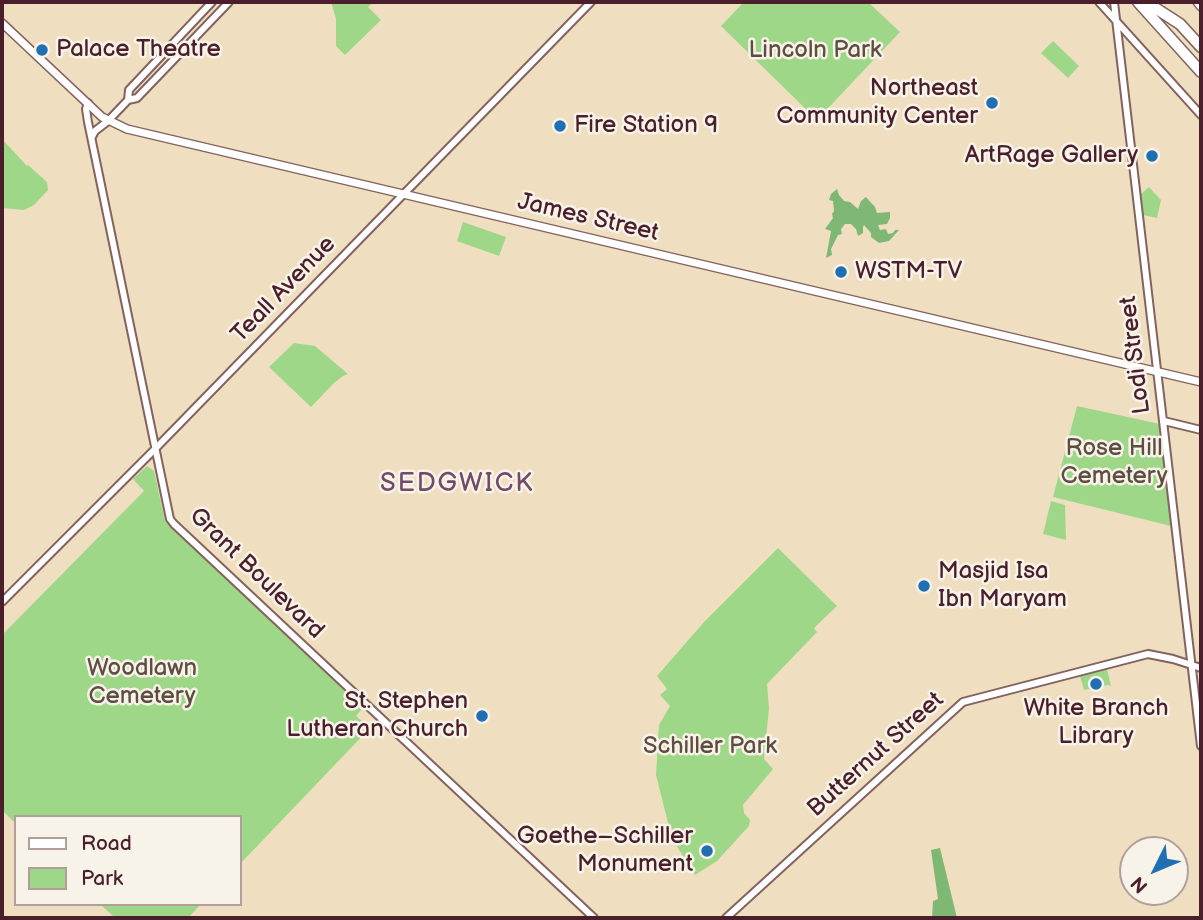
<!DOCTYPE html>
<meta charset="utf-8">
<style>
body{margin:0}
#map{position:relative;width:1203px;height:920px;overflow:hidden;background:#efdfc0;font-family:"Balsamiq Sans",sans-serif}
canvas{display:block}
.frame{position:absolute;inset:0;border:4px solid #4a1f2b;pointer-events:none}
.legend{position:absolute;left:14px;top:815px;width:228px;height:91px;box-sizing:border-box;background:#f7f3e8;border:2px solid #b29e9c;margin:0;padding:9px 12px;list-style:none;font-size:21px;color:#4a1f2b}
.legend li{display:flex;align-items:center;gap:14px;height:35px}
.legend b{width:35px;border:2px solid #b29e9c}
.north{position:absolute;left:1119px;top:836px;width:70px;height:70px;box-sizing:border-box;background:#f7f3e8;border:2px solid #b29e9c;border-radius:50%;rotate:227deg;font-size:19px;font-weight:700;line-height:28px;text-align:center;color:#4a1f2b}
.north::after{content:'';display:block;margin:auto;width:24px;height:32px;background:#1f6fb2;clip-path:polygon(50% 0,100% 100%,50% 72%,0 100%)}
</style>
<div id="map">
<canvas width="1203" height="920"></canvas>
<div class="frame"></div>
<ul class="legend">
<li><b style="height:9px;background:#fff"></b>Road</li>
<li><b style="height:19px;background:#9fd789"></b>Park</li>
</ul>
<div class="north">N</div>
</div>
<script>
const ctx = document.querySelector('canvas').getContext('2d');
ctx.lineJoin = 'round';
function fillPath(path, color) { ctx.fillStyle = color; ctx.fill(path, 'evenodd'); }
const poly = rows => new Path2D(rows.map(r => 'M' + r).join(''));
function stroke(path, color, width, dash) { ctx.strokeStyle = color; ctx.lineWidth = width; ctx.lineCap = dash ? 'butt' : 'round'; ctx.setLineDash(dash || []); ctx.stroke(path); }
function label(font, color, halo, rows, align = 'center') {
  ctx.font = font + ' "Balsamiq Sans",sans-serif'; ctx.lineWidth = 5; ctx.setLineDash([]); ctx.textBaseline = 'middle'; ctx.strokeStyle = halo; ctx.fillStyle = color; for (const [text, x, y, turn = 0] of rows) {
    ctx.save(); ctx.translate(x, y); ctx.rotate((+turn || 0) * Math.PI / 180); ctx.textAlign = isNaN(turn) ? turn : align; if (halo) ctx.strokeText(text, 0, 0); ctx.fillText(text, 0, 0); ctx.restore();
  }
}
fillPath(poly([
 [331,2,373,2,368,7,381,20,345,55,336,46,336,19],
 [744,2,868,2,900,32,817,120,721,26],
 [1053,41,1079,66,1068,78,1041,53],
 [3,140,27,166,28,165,47,182,48,190,34,205,24,210,2,208],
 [1149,187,1161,200,1157,218,1143,215,1141,194],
 [463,222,506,237,499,256,457,241],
 [294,343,315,346,348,374,343,376,334,383,311,407,269,367],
 [1077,406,1160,424,1171,526,1053,497],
 [147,466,154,471,165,521,363,708,356,716,370,728,240,864,240,817,16,817,16,824,2,810,2,635,144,491,133,479],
 [1051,501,1065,505,1066,540,1043,534],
 [778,548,837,606,814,628,817,632,767,684,769,708,764,759,773,769,743,805,744,813,750,820,749,826,717,861,695,875,678,848,668,823,656,775,659,725,670,706,660,695,667,689,657,676,704,622],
 [1107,669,1111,686,1108,685,1102,686,1102,689,1096,690,1101,687,1100,685,1104,684,1102,679,1089,683,1090,689,1084,690,1080,676],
 [100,904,201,904,188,918,115,918]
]), '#9fd789');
fillPath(poly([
 [837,189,839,195,844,201,850,202,858,209,861,201,866,197,875,207,877,213,890,212,890,218,887,224,878,225,880,230,886,229,888,234,893,233,895,230,899,230,889,241,879,243,871,237,871,233,864,225,863,227,863,233,858,236,856,229,851,224,845,224,841,229,842,234,838,235,831,249,832,255,826,258,831,231,825,229,833,218,832,214,834,211,833,201,829,200,831,194],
 [940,848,957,918,932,918,933,901,938,899,931,850]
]), '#7fb875');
const secondary = poly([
 [1099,2,1201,115],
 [1114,2,1201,746],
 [128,100,137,98,229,2],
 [88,103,86,109,88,122,170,519,174,524,594,918],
 [92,137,95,131,108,121,128,100,129,90,212,2],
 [1164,421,1201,430],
 [2,602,155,449,591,2],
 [726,918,963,702,1148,654,1173,659,1201,668]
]);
const primary = poly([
 [1197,2,1201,7],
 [2,23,102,117,127,129,1201,382]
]);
const highway = poly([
 [1138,2,1201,72],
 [1146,2,1180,24,1201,47]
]);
stroke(secondary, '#84625f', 10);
stroke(primary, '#84625f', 10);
stroke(highway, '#84625f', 13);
stroke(secondary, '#fff', 6);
stroke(primary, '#fff', 7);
stroke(highway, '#fff', 10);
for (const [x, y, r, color] of [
 [42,50,7,"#1f6fb2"],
 [992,103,7,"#1f6fb2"],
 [560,126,7,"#1f6fb2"],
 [1152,156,7,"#1f6fb2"],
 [841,272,7,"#1f6fb2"],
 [924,586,7,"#1f6fb2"],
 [1096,684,7,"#1f6fb2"],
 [482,716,7,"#1f6fb2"],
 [707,851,7,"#1f6fb2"]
]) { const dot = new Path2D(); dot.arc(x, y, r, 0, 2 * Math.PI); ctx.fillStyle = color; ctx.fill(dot); stroke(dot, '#f7f3e8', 2.5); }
label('24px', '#4a1f2b', '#f7f3e8', [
 ["Palace Theatre",56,50],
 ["Northeast",978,89,"right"],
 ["Community Center",978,117,"right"],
 ["Fire Station 9",574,126],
 ["ArtRage Gallery",1138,156,"right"],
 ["WSTM-TV",855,272],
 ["Masjid Isa",938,572],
 ["Ibn Maryam",938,600],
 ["St. Stephen",468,702,"right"],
 ["Lutheran Church",468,730,"right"],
 ["White Branch",1096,709,"center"],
 ["Library",1096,737,"center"],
 ["Goethe–Schiller",693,837,"right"],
 ["Monument",693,865,"right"]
], 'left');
label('24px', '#5f4d42', '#f7f3e8', [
 ["Lincoln Park",815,51],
 ["Rose Hill",1114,449],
 ["Cemetery",1114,477],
 ["Woodlawn",142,669],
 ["Cemetery",142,697],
 ["Schiller Park",710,747]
]);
label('24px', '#4a1f2b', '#f7f3e8', [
 ["James Street",588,218,13],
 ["Teall Avenue",284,290,-46],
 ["Lodi Street",1136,355,-97],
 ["Grant Boulevard",256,574,44],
 ["Butternut Street",876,755,-42]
]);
ctx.letterSpacing = '2px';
label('26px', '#734a68', '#f7f3e8', [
 ["SEDGWICK",457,484]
]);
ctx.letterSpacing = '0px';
</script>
